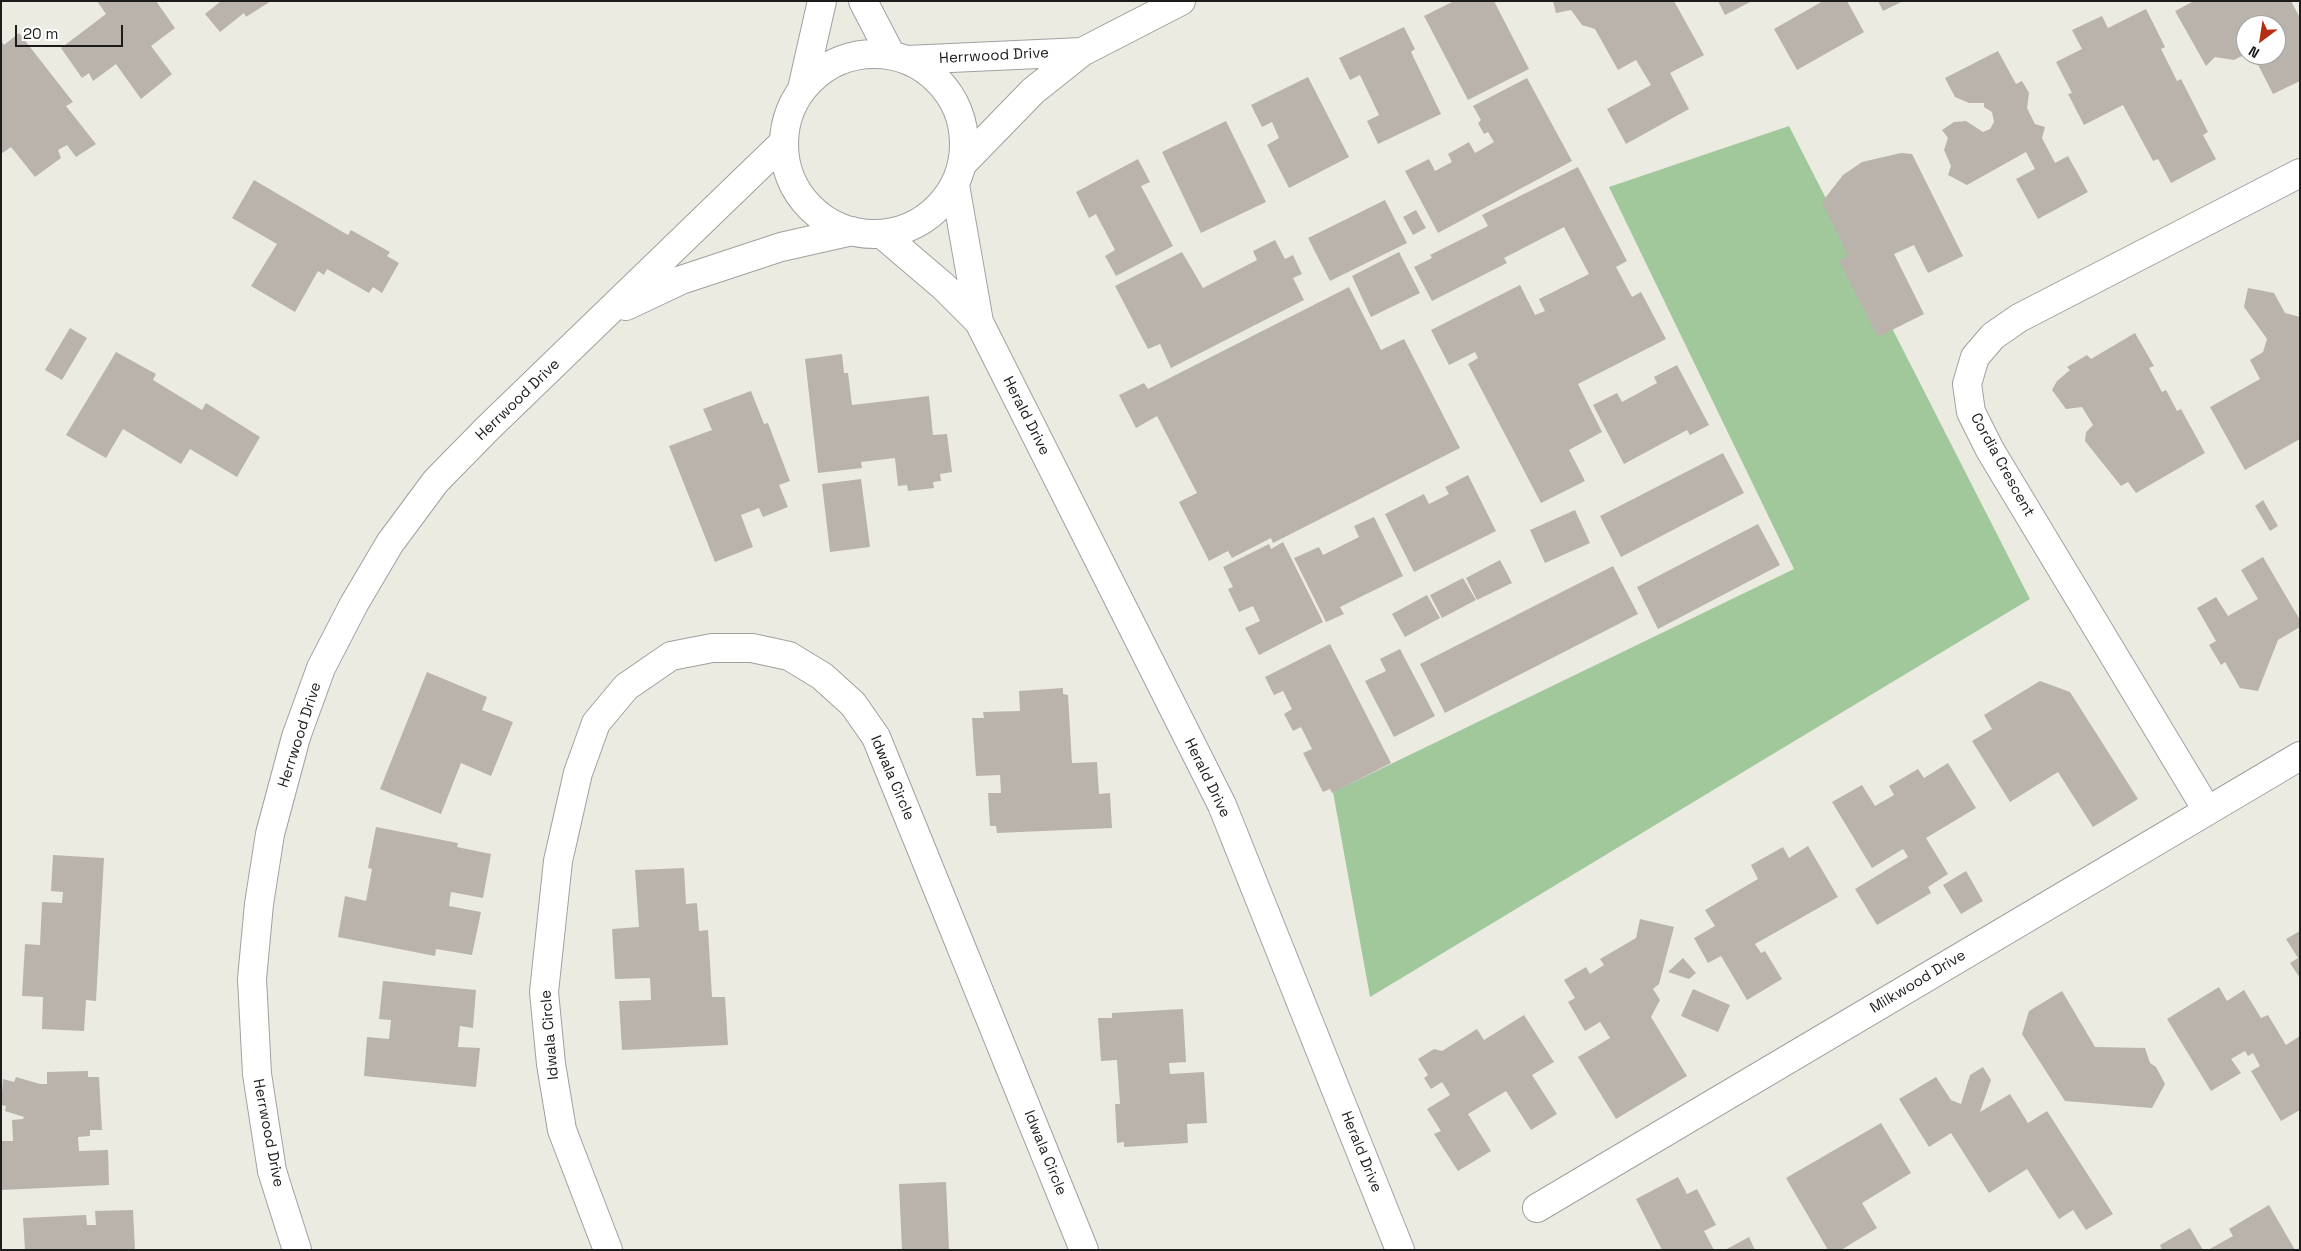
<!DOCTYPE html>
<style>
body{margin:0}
#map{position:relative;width:2301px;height:1251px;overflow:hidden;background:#ecebe2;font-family:"Space Grotesk",sans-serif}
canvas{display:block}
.frame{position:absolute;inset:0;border:2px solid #1c1c1c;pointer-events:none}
.north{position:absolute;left:2236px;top:15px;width:50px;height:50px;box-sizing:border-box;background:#fff;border:1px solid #a4a4a4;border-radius:50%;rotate:211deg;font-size:14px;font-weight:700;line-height:20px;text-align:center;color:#1c1c1c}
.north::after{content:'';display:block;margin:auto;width:18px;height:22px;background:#b52d13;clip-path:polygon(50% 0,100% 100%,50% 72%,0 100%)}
.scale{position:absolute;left:15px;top:25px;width:108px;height:22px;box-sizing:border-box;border:2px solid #1c1c1c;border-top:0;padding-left:6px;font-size:15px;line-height:18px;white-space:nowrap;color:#1c1c1c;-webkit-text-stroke:4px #fff;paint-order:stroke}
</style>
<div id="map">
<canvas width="2301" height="1251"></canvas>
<div class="frame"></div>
<div class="north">N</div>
<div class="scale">20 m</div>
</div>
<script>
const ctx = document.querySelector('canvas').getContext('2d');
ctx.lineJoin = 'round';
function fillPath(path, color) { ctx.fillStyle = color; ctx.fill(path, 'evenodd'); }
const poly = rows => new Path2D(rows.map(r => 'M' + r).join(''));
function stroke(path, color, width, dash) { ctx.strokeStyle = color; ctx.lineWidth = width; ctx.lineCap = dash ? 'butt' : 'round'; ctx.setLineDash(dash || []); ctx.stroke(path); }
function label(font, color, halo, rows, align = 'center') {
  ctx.font = font + ' "Space Grotesk",sans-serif'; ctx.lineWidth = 5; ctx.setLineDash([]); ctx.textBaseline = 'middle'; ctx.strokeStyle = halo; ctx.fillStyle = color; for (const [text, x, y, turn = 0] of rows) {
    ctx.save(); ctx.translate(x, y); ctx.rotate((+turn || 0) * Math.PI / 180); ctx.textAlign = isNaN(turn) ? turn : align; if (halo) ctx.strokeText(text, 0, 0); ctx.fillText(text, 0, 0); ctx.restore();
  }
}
fillPath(poly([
 [1789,126,2030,599,1370,997,1333,792,1794,569,1609,187]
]), '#a1c89b');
fillPath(poly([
 [97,1,156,1,175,28,151,46,172,74,141,99,116,64,93,81,89,73,82,78,61,48,106,14],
 [221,1,271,1,246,17,244,13,220,32,205,14],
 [1454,1,1494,1,1529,69,1468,100,1424,16],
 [1553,1,1674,1,1704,55,1670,73,1689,109,1626,144,1607,109,1651,85,1636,60,1618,70,1595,29,1582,25,1571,10,1556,13],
 [1718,1,1752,1,1725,15],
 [1823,1,1847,1,1864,32,1797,70,1774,29],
 [1878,1,1903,1,1883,11],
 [2194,1,2291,1,2300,18,2300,81,2273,94,2253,55,2276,55,2276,25,2246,25,2246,54,2234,60,2215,57,2206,66,2175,11],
 [2146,9,2165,47,2161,49,2177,81,2181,79,2208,132,2203,135,2216,159,2171,183,2158,159,2153,161,2123,105,2084,125,2068,94,2072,93,2056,62,2082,49,2072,30,2102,16,2108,28],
 [1404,27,1415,49,1411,52,1441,114,1378,144,1367,121,1379,115,1360,75,1350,80,1339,58],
 [19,33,73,102,66,106,96,144,76,157,67,145,58,150,61,158,35,177,11,147,1,154,1,41,4,45],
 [1998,51,2016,84,2022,81,2029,93,2027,108,2035,124,2045,127,2042,138,2055,163,2068,156,2088,192,2038,219,2016,179,2035,169,2026,152,1967,185,1948,175,1951,166,1944,150,1948,138,1942,130,1954,122,1966,121,1983,132,1990,129,1994,122,1992,112,1984,107,1984,103,1969,103,1955,97,1945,78],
 [1308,77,1349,157,1289,188,1267,145,1279,138,1272,122,1262,127,1251,105],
 [1527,78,1572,161,1438,233,1405,171,1429,159,1435,171,1452,162,1448,154,1469,142,1475,153,1494,142,1488,132,1484,134,1478,123,1481,120,1473,106],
 [1226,121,1266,202,1201,233,1162,152],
 [1901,153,1912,154,1963,256,1928,273,1914,245,1894,254,1924,314,1878,337,1839,261,1848,256,1822,202,1843,175,1862,162],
 [1138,159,1150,182,1141,186,1173,246,1116,276,1105,256,1115,250,1096,214,1089,218,1076,192],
 [1578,167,1627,261,1616,267,1632,297,1641,292,1666,339,1578,384,1602,432,1569,450,1585,481,1541,503,1468,364,1478,358,1475,352,1449,365,1431,330,1520,285,1535,315,1545,311,1539,299,1589,274,1564,227,1504,258,1507,263,1432,301,1414,267,1432,258,1430,255,1488,226,1482,215],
 [254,180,348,235,351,230,390,252,387,256,399,263,382,293,373,287,369,293,327,269,324,275,318,271,295,312,251,286,277,244,232,218],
 [1385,200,1407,243,1330,281,1308,238],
 [1416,210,1426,228,1413,235,1403,217],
 [1275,240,1285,259,1293,255,1302,274,1293,278,1304,300,1171,368,1160,344,1148,349,1115,286,1182,252,1203,288,1257,260,1253,251],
 [1399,252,1420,293,1371,317,1352,276],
 [1349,287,1381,350,1404,339,1460,448,1273,543,1271,538,1232,558,1228,551,1209,561,1179,502,1197,493,1157,416,1136,428,1119,395,1144,383,1148,389],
 [2248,288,2274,293,2285,313,2300,317,2300,439,2245,470,2210,407,2260,379,2250,360,2263,352,2267,339,2244,307],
 [70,328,87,338,62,380,45,370],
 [2135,333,2154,366,2149,368,2162,392,2166,390,2177,411,2181,409,2205,453,2136,493,2128,482,2121,486,2085,441,2086,432,2093,425,2082,407,2066,409,2052,390,2057,381,2070,370,2067,367,2087,355,2091,359],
 [116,352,156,374,153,380,202,410,206,403,260,437,237,477,190,449,181,464,123,429,106,458,66,435],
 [842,354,844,373,848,373,852,405,929,396,933,435,947,434,952,472,940,474,941,481,933,482,934,488,908,491,907,485,898,486,895,458,861,462,862,468,818,473,805,359],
 [1677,365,1709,425,1690,435,1687,430,1624,464,1593,405,1617,393,1622,402,1657,383,1654,377],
 [751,391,764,424,768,423,790,481,779,485,788,507,763,517,759,508,741,515,753,547,715,562,669,446,712,430,703,409],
 [1723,453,1744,493,1621,557,1600,516],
 [1468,475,1496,531,1414,572,1385,514,1424,494,1429,504,1449,494,1445,487],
 [861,479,870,547,830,552,822,484],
 [2263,500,2278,526,2270,531,2255,506],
 [1575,510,1590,543,1545,563,1530,530],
 [1374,517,1403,576,1340,607,1344,614,1326,622,1294,558,1319,547,1323,555,1359,537,1354,526],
 [1758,524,1780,565,1658,629,1637,587],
 [1283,542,1323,622,1259,655,1245,628,1260,621,1253,606,1239,612,1228,589,1233,587,1223,567,1269,544,1271,549],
 [2263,557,2300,620,2300,627,2278,640,2258,691,2240,688,2225,662,2221,665,2209,645,2216,641,2197,608,2216,597,2228,616,2258,599,2241,570],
 [1500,560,1512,583,1477,600,1466,578],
 [1613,566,1638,614,1445,713,1420,664],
 [1463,578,1476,600,1442,618,1430,595],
 [1427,595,1440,618,1405,637,1392,614],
 [1330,644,1391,763,1332,793,1330,789,1323,792,1303,753,1312,749,1301,727,1293,731,1284,714,1292,709,1283,691,1274,695,1265,677],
 [1400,649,1435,716,1394,737,1365,681,1386,671,1380,659],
 [427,672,487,697,482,710,513,722,491,776,461,763,441,814,380,789],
 [2040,681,2070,692,2138,799,2093,827,2058,772,2010,802,1972,741,1992,729,1984,715],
 [1063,688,1063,694,1068,695,1072,763,1097,762,1099,794,1110,793,1112,828,997,833,996,826,990,826,988,793,1001,793,1000,775,976,776,972,718,984,718,983,712,1020,711,1019,691],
 [1948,763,1976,808,1926,838,1948,874,1928,887,1931,893,1877,925,1855,889,1908,857,1903,849,1872,868,1832,802,1862,785,1875,806,1894,795,1889,786,1918,769,1924,778],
 [376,827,458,843,457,847,491,854,483,898,451,892,449,906,481,912,472,955,436,949,435,956,338,937,345,896,366,901,372,869,368,868],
 [1808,846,1838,897,1755,944,1761,953,1765,951,1782,979,1747,1000,1721,956,1708,963,1694,938,1715,926,1705,910,1758,879,1751,865,1783,847,1789,858],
 [53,855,104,858,96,1001,86,1000,84,1031,42,1029,43,997,22,996,25,944,40,945,42,902,62,903,63,892,51,891],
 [684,868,686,904,697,903,699,931,708,930,712,997,725,997,728,1045,622,1050,619,1001,651,1000,650,978,615,979,612,929,639,927,635,870],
 [1966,871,1983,901,1961,914,1943,885],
 [1640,919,1674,927,1659,984,1653,989,1660,1000,1651,1017,1687,1076,1616,1119,1578,1057,1610,1038,1600,1022,1585,1031,1568,1002,1575,998,1564,980,1586,967,1590,974,1604,965,1600,959,1636,938],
 [2300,931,2300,978,2290,963,2298,958,2286,939],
 [1683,958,1696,973,1689,979,1668,972],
 [383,981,476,990,473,1028,460,1026,458,1047,480,1048,476,1087,364,1076,367,1037,389,1039,391,1020,379,1019],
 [2219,987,2227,1001,2244,990,2261,1018,2268,1015,2286,1045,2300,1036,2300,1110,2281,1121,2251,1071,2260,1066,2253,1053,2248,1056,2245,1051,2231,1059,2241,1073,2211,1091,2167,1019],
 [1693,989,1730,1005,1718,1032,1681,1016],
 [2062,991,2095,1047,2145,1048,2150,1063,2156,1067,2165,1084,2152,1108,2065,1101,2022,1034,2029,1011],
 [1183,1009,1186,1062,1169,1063,1170,1074,1204,1072,1207,1123,1187,1124,1188,1143,1124,1147,1124,1142,1117,1143,1115,1104,1120,1104,1117,1060,1101,1061,1098,1018,1112,1018,1112,1013],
 [1524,1015,1554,1062,1532,1075,1557,1114,1531,1130,1506,1091,1468,1114,1491,1151,1458,1171,1434,1134,1441,1131,1427,1109,1450,1095,1442,1082,1431,1089,1424,1078,1428,1075,1418,1059,1434,1049,1442,1051,1477,1029,1484,1040],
 [1983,1067,1991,1080,1980,1112,2010,1094,2028,1123,2047,1111,2113,1214,2086,1230,2073,1210,2059,1219,2027,1169,1989,1193,1951,1133,1929,1147,1899,1099,1936,1077,1951,1100,1961,1104,1970,1075],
 [88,1071,88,1077,99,1077,102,1130,90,1130,90,1136,78,1137,79,1151,108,1150,109,1185,1,1190,1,1141,13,1141,12,1120,23,1119,24,1117,5,1111,6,1106,1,1105,3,1079,14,1082,16,1077,40,1084,47,1084,47,1072],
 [1881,1123,1911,1173,1862,1203,1877,1228,1841,1250,1828,1250,1786,1178],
 [1678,1177,1687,1194,1697,1189,1716,1225,1704,1231,1714,1250,1662,1250,1636,1199],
 [946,1182,949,1250,902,1250,899,1184],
 [2269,1205,2295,1250,2208,1250,2233,1236,2229,1229],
 [133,1210,135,1250,25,1250,23,1218,86,1215,87,1225,96,1225,95,1211],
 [2190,1228,2203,1250,2162,1250,2160,1245],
 [1749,1237,1755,1250,1725,1250]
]), '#b9b3ac');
const street = poly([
 [863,1,891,55],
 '784 144a90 90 0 1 1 180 0a90 90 0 1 1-180 0Z',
 [907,60,1082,52],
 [802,89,822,1],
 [962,164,1033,91,1082,52,1181,1],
 [955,185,979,322,1222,805,1400,1250],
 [882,234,943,286,979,322],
 [626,306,681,280,781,247,852,231],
 [2207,810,1990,450,1971,412,1967,384,1975,357,1993,336,2019,318,2300,173],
 [1537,1208,2300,756],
 [297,1250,272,1171,257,1074,252,979,259,904,270,834,296,737,321,668,354,604,390,543,436,481,488,428,784,142],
 [608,1250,562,1130,551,1064,544,992,558,861,578,773,596,723,626,687,671,656,712,648,752,648,789,656,822,676,853,704,876,737,1084,1250]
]);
stroke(street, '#a0a0a0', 30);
stroke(street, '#fff', 28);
label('15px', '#1c1c1c', '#fff', [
 ["Herrwood Drive",994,56,-3],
 ["Herrwood Drive",518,400,-44],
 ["Herald Drive",1026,416,63],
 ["Cordia Crescent",2002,465,61],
 ["Herrwood Drive",300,735,-72],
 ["Idwala Circle",892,778,67],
 ["Herald Drive",1207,778,64],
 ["Milkwood Drive",1918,982,-31],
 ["Idwala Circle",550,1035,-95],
 ["Herrwood Drive",268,1133,79],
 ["Herald Drive",1361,1152,68],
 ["Idwala Circle",1045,1153,68]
]);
</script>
